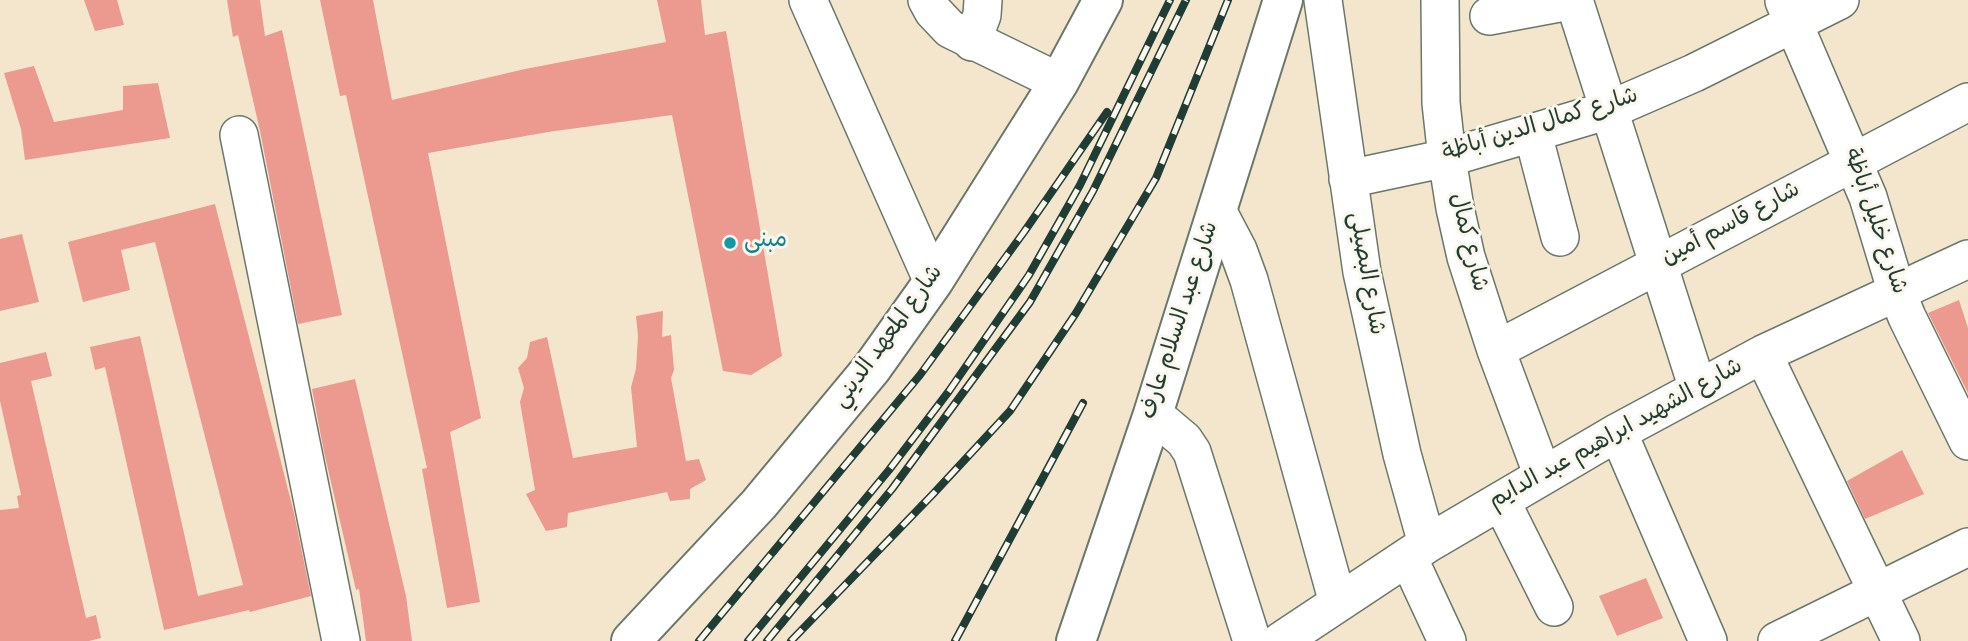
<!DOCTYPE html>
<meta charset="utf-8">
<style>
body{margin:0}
canvas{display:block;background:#f3e6cc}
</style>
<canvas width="1968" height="641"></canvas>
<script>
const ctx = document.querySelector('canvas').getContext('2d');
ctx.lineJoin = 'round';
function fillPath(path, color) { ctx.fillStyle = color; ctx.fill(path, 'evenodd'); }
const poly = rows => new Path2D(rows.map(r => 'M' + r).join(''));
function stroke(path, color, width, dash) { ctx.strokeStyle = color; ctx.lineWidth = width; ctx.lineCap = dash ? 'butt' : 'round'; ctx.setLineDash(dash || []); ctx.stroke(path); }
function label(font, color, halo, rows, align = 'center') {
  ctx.font = font + ' Dekko,"Playpen Sans Arabic",sans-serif'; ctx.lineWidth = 6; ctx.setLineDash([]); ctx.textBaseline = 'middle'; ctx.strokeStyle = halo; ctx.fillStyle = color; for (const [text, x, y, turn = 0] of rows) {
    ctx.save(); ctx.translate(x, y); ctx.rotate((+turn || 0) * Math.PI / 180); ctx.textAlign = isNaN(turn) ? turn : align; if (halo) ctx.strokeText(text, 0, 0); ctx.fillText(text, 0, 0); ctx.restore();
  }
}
fillPath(poly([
 [84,0,117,0,124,25,95,31],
 [227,0,260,0,265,36,282,30,342,315,298,324,260,131,238,35,233,37],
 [320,0,373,0,392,100,525,69,666,42,657,0,701,0,705,35,726,31,782,356,751,375,723,371,672,115,548,132,428,153,481,418,450,432,480,602,447,608,422,469,427,468,346,95,340,96],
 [34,66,54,122,123,110,123,86,158,83,170,138,25,160,21,129,4,73],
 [215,204,294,513,311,596,250,612,249,610,164,630,105,367,95,370,90,347,140,336,198,596,243,585,155,242,121,250,130,290,83,302,68,242],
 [22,234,39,302,0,311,0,239],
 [1959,300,1968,328,1968,393,1928,313],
 [663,311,662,337,671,335,674,370,671,378,686,461,699,459,706,480,690,489,690,499,670,501,667,492,568,513,567,527,546,531,526,494,535,490,520,402,524,388,518,368,527,358,530,342,547,337,573,458,637,447,631,387,636,369,638,336,636,316],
 [46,352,52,376,31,381,86,618,96,615,101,638,89,641,0,641,0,510,19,508,17,496,21,495,0,401,0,363],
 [355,379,406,596,412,641,366,641,359,589,356,590,324,452,312,389],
 [1902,450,1924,494,1865,519,1847,481],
 [1646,578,1663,618,1617,636,1599,596]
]), '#ec9990');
const minor = poly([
 [808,0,933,282],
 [927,0,933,11,950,29,1059,82],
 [1323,0,1362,272,1402,454,1427,544],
 [1440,0,1441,103,1447,158,1455,208,1466,257,1496,350,1543,476],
 [1574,0,1698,389],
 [1784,1,1868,197,1897,293,1907,317,1968,441],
 [1489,16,1575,0],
 [972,42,982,15,983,0],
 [1533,134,1560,237],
 [239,135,341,641],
 [1348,179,1447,158,1609,110,1694,73,1840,0],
 [1217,210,1238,250,1249,280,1338,603],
 [1496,350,1968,102],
 [1763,354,1901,641],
 [1153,414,1184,440,1192,452,1252,641],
 [1618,432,1708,641],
 [1501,501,1554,607],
 [1408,557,1447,641],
 [1281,641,1427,544,1618,432,1763,354,1968,259],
 [1777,641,1968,547]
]);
const major = poly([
 [631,641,759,504,872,368,933,282,1059,82,1103,0],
 [1076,641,1153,414,1283,0]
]);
stroke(minor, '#697869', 40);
stroke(major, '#697869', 42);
stroke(minor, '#fff', 37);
stroke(major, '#fff', 38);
const rail = poly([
 [699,641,920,375,1024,232,1107,112],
 [748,641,889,470,949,391,1029,275,1080,185,1170,0],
 [767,641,892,489,1030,302,1093,191,1186,0],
 [791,641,934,493,1010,411,1076,313,1156,178,1228,0],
 [955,641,1083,403]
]);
stroke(rail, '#1f3d34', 8);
stroke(rail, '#fbf7ec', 5, [16]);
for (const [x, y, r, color] of [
 [730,243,7,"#0f9aa8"]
]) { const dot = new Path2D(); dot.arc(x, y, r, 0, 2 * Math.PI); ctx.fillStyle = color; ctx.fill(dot); stroke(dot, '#fbf7ec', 2.5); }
label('23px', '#1f3d34', '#fbf7ec', [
 ["شارع كمال الدين أباظة",1541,127,-17],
 ["شارع خليل أباظة",1873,222,71],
 ["شارع قاسم أمين",1732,226,-28],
 ["شارع كمال",1466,243,76],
 ["شارع البصيلى",1364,274,80],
 ["شارع عبد السلام عارف",1182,321,-72],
 ["شارع المعهد الديني",890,338,-54],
 ["شارع الشهيد ابراهيم عبد الدايم",1617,436,-29]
]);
label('23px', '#0d838f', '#fbf7ec', [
 ["مبنى",744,243]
], 'left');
</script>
